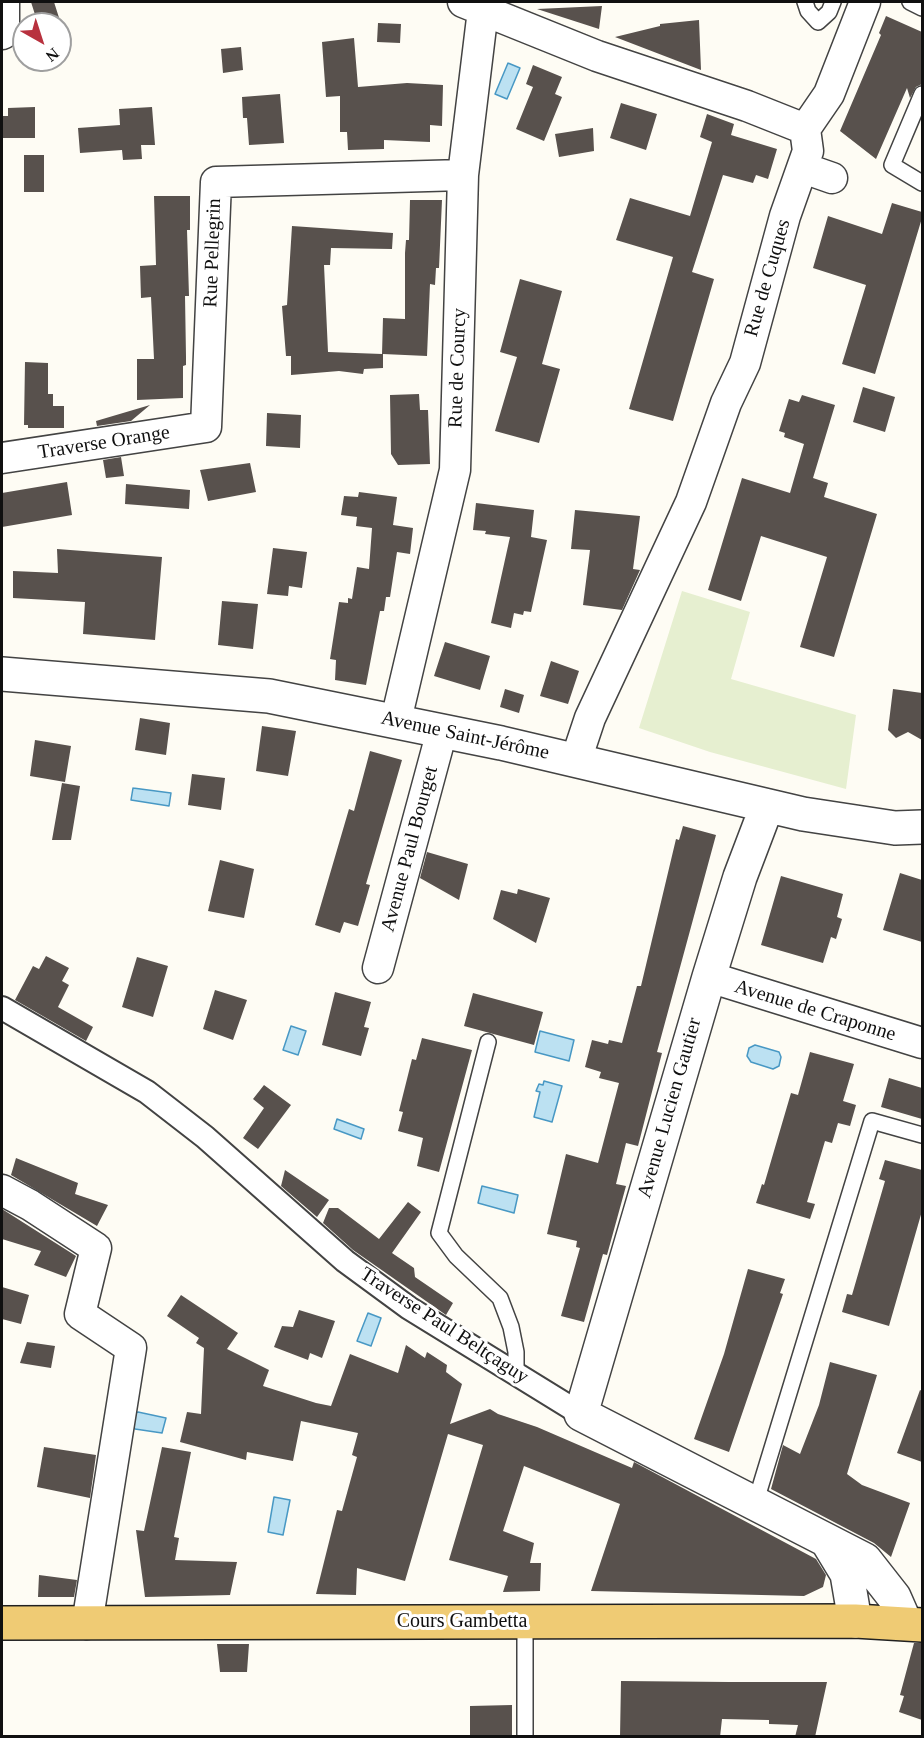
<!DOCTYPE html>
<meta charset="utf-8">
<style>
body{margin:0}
#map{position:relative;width:924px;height:1738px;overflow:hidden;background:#fefcf4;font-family:Georgia,serif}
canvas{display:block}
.frame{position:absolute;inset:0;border:3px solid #101010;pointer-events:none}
.north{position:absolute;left:12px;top:12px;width:60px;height:60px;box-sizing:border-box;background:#fff;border:2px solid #9f9f9f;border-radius:50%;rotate:141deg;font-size:16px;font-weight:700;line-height:24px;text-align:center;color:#101010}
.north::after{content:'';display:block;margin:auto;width:21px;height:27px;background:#b8313e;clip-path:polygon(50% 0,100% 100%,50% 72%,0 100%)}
</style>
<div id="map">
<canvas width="924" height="1738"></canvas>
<div class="frame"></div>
<div class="north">N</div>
</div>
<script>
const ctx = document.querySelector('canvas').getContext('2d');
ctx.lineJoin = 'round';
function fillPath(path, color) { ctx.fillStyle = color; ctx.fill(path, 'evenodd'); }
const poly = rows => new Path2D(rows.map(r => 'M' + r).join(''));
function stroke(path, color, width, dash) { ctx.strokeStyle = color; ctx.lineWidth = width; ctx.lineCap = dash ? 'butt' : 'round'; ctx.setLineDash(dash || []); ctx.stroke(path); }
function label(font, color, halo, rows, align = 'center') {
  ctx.font = font + ' Georgia,serif'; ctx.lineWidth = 6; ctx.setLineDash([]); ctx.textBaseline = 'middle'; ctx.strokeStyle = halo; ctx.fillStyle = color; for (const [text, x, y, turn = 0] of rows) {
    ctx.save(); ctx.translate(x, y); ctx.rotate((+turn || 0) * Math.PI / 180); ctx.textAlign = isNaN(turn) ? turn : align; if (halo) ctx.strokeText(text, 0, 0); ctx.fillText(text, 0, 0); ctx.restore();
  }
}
fillPath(poly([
 [682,591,750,612,731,679,856,715,846,789,710,752,639,728]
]), '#e6efd0');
const water = poly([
 [508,63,520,68,507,99,495,94,508,63],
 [133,788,171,793,169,806,131,800,133,788],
 [291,1026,306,1031,298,1055,283,1050,291,1026],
 [540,1031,574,1040,569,1061,535,1052,540,1031],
 [755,1045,779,1052,781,1057,779,1066,773,1069,751,1062,747,1056,749,1048,755,1045],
 [544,1081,562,1086,552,1122,534,1117,540,1092,536,1091,539,1084,543,1085,544,1081],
 [337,1119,364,1129,361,1139,334,1129,337,1119],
 [482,1186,518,1195,514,1213,478,1203,482,1186],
 [368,1313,381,1318,371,1346,357,1341,368,1313],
 [138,1412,166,1418,162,1433,135,1429,132,1423,133,1414,138,1412],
 [274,1497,290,1500,283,1535,268,1532,274,1497]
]);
fillPath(water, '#bce1f2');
stroke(water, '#4898c4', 1.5);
fillPath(poly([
 [31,2,54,2,61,24,38,24],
 [602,6,599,29,537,9],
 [886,16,922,32,922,84,916,87,910,98,907,88,876,159,840,131,881,35,879,33],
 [699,20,701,70,615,37,660,26,660,24],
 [378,23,401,24,400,43,377,42],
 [354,38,358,87,407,83,443,85,442,126,430,125,430,142,384,140,384,149,348,150,347,132,340,132,340,96,326,97,322,42],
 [241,47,243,70,223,73,221,49],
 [533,65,562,77,555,94,562,97,544,141,516,129,533,87,526,84],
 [280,94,284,143,249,145,247,118,243,118,242,97],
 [621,103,657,114,646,150,610,138],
 [35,107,35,138,3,138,2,116,8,116,8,108],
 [152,107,155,145,141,145,142,159,123,160,122,150,80,153,78,128,120,125,119,109],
 [707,114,734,124,731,135,777,149,768,179,756,175,753,183,723,175,692,272,714,279,673,421,629,409,673,257,616,240,630,198,690,216,712,142,700,137],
 [593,128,594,151,559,157,555,134],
 [24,155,44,155,44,192,24,192],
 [154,196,190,196,190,230,187,230,189,296,185,296,186,357,186,365,183,366,183,398,137,400,137,359,154,359,151,297,141,298,140,266,156,265],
 [410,200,442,200,439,268,436,268,435,285,430,284,427,356,383,354,383,368,364,369,363,374,339,371,291,375,291,356,286,356,282,306,287,305,292,226,393,233,392,249,331,248,330,265,324,265,328,352,382,354,383,318,405,319,405,253,406,240,409,240],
 [892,203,922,212,922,218,875,374,842,364,866,285,813,268,828,216,882,234],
 [520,279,562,291,542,364,560,369,539,443,495,431,517,357,500,352],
 [25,362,48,363,48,394,53,394,53,406,64,406,64,428,28,428,28,425,24,425],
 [863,387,895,397,885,432,853,422],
 [419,394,420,410,428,410,430,464,398,465,391,454,390,395],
 [802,395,835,405,813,478,828,483,824,497,877,514,834,657,800,647,827,557,761,536,741,601,708,590,742,478,790,493,804,444,784,437,785,433,779,431,789,399,799,402],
 [150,405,131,421,97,426,96,421],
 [267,413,301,415,300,448,266,446],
 [121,457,124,476,106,478,103,460],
 [250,463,256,492,208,501,200,470],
 [67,482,72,515,2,527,2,493],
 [126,484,190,490,189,509,125,504],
 [359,492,397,497,393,525,413,528,410,554,397,552,390,597,386,597,384,611,380,611,366,685,335,680,336,660,330,659,339,602,348,603,348,598,352,599,357,567,369,569,372,528,356,526,357,517,341,515,344,496,358,497],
 [476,503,534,510,531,537,547,540,531,612,524,611,523,615,514,613,511,628,491,623,510,537,485,534,486,531,473,530],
 [575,510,640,516,633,569,640,570,622,610,583,605,590,550,571,549],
 [273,548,307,552,302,588,289,586,288,596,267,594],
 [57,549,162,557,155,640,83,634,85,602,13,598,13,571,58,573],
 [222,601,258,604,253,649,218,645],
 [445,642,490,656,480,690,434,676],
 [551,661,579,671,568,704,540,696],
 [505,689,524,695,519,713,500,707],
 [893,689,922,693,922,740,908,732,896,738,888,730],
 [140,718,170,723,166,755,135,750],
 [262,726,296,731,288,776,256,771],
 [35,740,71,746,65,782,30,776],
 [370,751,402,760,366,884,370,885,358,926,344,922,340,933,315,925,349,809,354,811],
 [192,774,225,778,221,810,188,805],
 [62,783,80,786,71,840,52,840],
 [683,826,716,835,657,1052,662,1053,638,1146,626,1143,616,1184,626,1186,607,1255,603,1254,584,1322,561,1316,580,1248,576,1247,577,1241,547,1234,566,1154,598,1163,619,1083,599,1078,601,1072,585,1067,592,1040,608,1044,609,1040,622,1043,637,986,641,986,676,839,679,840],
 [427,852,468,864,459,900,420,878],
 [220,860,254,869,244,918,208,911],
 [900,873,922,880,922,942,883,930],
 [781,876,843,894,837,917,842,919,836,939,831,937,823,963,761,945],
 [518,889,550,898,536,943,493,919,501,890,517,894],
 [46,956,69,968,62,981,69,985,58,1007,93,1027,86,1041,15,1000,33,966,39,969],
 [137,957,168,966,153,1017,122,1007],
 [215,990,247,1000,233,1040,203,1029],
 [335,992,371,1002,364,1027,369,1028,361,1056,322,1045],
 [473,993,543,1012,534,1045,464,1026],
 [422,1038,472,1050,439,1172,417,1166,423,1138,398,1131,403,1112,399,1111,412,1059,416,1060],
 [810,1052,854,1064,843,1101,856,1105,850,1126,838,1123,832,1143,825,1141,807,1202,815,1204,810,1219,756,1203,762,1184,764,1185,791,1093,798,1095],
 [889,1078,922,1088,922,1119,881,1107],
 [264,1085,291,1105,258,1149,243,1138,264,1108,253,1099],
 [16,1158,78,1183,75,1194,108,1205,97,1226,11,1175],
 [885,1160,922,1170,922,1211,889,1326,842,1312,847,1294,852,1295,885,1181,879,1179],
 [285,1170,329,1200,317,1217,281,1186],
 [408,1202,421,1212,392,1253,414,1268,415,1277,453,1303,446,1315,353,1250,323,1223,329,1208,338,1208,379,1239],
 [2,1209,76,1256,66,1277,34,1265,41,1251,2,1239],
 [748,1269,785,1279,780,1293,783,1294,729,1452,694,1439,724,1354],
 [2,1287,29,1295,21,1324,2,1319],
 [181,1295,238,1333,227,1349,269,1370,263,1386,316,1403,331,1406,350,1354,398,1373,406,1345,425,1358,427,1352,447,1365,446,1372,462,1384,450,1424,490,1409,498,1414,537,1427,632,1468,634,1462,816,1559,826,1575,823,1587,804,1596,591,1591,620,1504,524,1466,503,1531,534,1543,530,1563,541,1563,540,1591,503,1592,508,1576,449,1560,483,1445,448,1434,405,1581,357,1568,356,1595,316,1594,337,1510,342,1511,357,1457,352,1455,358,1433,301,1421,293,1461,247,1452,246,1460,180,1442,187,1412,201,1414,204,1348,196,1343,199,1338,167,1316],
 [299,1310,335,1321,322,1358,310,1353,308,1360,274,1347,282,1326,293,1327],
 [27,1342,55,1346,51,1368,20,1363],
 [830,1362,877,1375,847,1474,862,1485,910,1503,891,1557,874,1543,771,1489,783,1445,800,1454,819,1405],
 [920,1390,922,1391,922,1462,897,1453],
 [44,1447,96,1455,90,1498,37,1487],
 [162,1447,191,1452,174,1537,179,1538,175,1560,237,1562,230,1595,145,1597,136,1530,144,1531],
 [39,1575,77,1580,74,1597,38,1597],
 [914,1643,922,1643,922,1720,899,1712,904,1696,900,1695],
 [217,1644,249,1644,247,1672,220,1672],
 [621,1681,729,1682,827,1682,815,1737,795,1737,798,1725,769,1724,769,1720,722,1719,720,1737,620,1737],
 [512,1705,512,1737,470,1737,470,1706]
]), '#58514d');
const service = poly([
 [805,2,808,11,818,22,829,12,833,2],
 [910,2,922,8],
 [922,94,892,165,922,183],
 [488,1042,439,1233,456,1256,500,1298,511,1327,516,1352,516,1374],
 [755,1504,872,1121,922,1135],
 [525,1622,525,1736]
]);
const pedestrian = poly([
 [2,1008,147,1092,205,1137,345,1261,409,1308,581,1414]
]);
const minor = poly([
 [463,2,597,56,747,106,805,129],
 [2,34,4,33,4,2],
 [805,129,829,94,865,2],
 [812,171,832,178],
 [2,458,206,427,216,182,463,175],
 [396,720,455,470,463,175,483,10],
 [576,760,590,718,691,502,726,403,745,363,785,216,808,151,805,129],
 [378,968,442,731],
 [709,977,922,1043],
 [2,1190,30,1205,96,1248,80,1314,131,1348,87,1624]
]);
const tertiary = poly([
 [2,674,269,696,501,743,803,814,895,828,922,827],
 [767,806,740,877,709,977,581,1414,865,1560,894,1597,905,1622],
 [827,1541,847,1574,855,1621]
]);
const primary = poly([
 [2,1623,855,1621,922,1625]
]);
stroke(service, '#434343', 18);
stroke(pedestrian, '#434343', 26);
stroke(minor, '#434343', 33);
stroke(tertiary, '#434343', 36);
stroke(primary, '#212121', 36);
stroke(service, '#fff', 15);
stroke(pedestrian, '#fff', 22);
stroke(minor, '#fff', 30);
stroke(tertiary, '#fff', 33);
stroke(primary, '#efcb74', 33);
label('20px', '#101010', '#fff', [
 ["Rue Pellegrin",213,253,-88],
 ["Rue de Cuques",768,278,-74],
 ["Rue de Courcy",458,368,-88],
 ["Traverse Orange",104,443,-9],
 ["Avenue Saint-Jérôme",465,736,12],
 ["Avenue Paul Bourget",410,849,-75],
 ["Avenue de Craponne",815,1011,17],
 ["Avenue Lucien Gautier",670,1108,-74],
 ["Traverse Paul Beltçaguy",444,1326,33],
 ["Cours Gambetta",462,1622]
]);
</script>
